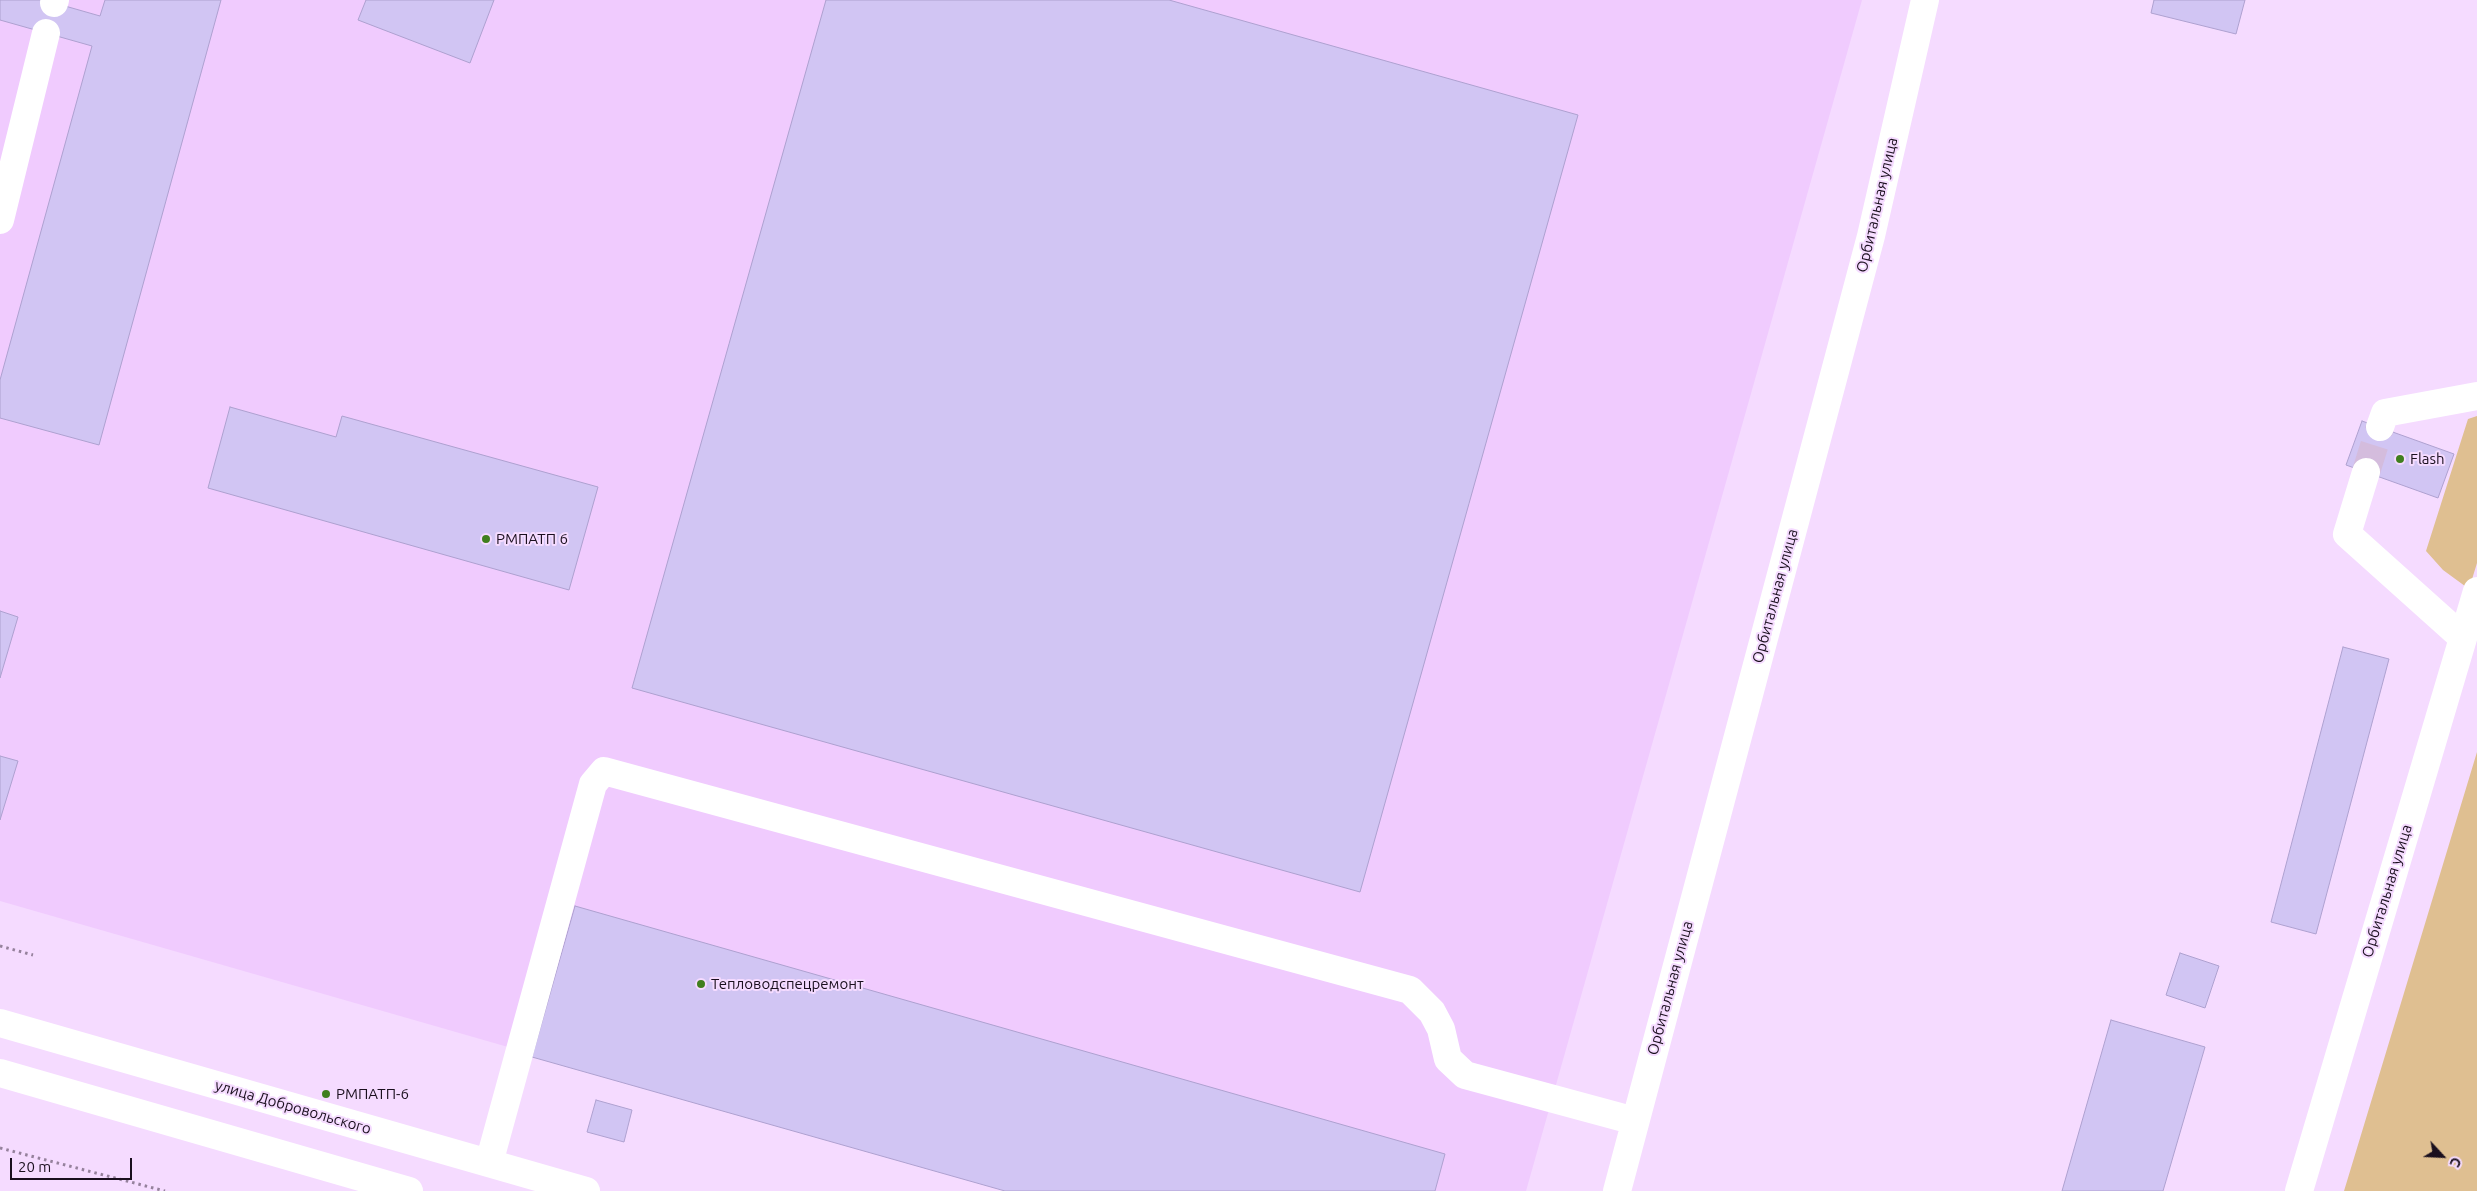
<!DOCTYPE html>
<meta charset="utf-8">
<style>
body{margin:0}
#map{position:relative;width:2477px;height:1191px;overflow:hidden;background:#f5dbff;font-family:Ubuntu,sans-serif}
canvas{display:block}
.north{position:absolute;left:2417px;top:1131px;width:50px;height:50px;-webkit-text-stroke:4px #f5dbff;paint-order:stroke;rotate:115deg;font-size:14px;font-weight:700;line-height:20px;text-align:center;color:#1a0f1e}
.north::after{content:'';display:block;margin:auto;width:18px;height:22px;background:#1a0f1e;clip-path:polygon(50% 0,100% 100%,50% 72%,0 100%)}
.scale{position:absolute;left:10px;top:1158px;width:122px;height:22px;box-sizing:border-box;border:2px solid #1a0f1e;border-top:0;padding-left:6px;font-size:15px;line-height:18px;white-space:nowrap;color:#1a0f1e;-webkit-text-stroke:4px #f5dbff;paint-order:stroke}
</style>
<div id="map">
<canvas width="2477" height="1191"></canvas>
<div class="north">С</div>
<div class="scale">20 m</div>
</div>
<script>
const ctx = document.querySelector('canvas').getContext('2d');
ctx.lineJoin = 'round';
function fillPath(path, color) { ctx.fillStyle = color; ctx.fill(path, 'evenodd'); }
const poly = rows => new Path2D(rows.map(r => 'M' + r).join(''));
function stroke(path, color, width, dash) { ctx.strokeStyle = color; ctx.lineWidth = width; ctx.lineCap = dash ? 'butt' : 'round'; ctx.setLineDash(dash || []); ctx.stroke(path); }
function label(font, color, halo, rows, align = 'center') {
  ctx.font = font + ' Ubuntu,sans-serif'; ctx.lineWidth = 4; ctx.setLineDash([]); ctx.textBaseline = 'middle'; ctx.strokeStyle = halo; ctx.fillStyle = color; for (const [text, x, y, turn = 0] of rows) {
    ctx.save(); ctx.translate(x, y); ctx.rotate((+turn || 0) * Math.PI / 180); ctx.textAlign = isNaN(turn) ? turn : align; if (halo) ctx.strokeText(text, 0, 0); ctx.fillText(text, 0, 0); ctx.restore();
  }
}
fillPath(poly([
 [0,0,1862,0,1526,1191,1009,1191,0,901]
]), '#f0cbfe');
fillPath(poly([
 [2477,416,2477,563,2469,589,2443,570,2426,551,2468,419],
 [2477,752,2477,1191,2344,1191]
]), '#dfbf91');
const building = poly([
 [0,0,44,0,100,16,105,0,221,0,99,445,0,418,0,380,92,46,0,20,0,0],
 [366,0,494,0,470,63,358,20,366,0],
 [826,0,1169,0,1578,115,1360,892,632,688,826,0],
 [2154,0,2245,0,2236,34,2151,13,2154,0],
 [230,407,336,437,342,416,598,487,569,590,208,488,230,407],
 [2362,421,2454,454,2438,498,2346,465,2362,421],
 [0,611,18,617,0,678,0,611],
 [2343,647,2389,659,2316,934,2271,922,2343,647],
 [0,756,18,761,0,820,0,756],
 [575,906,1445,1154,1435,1191,1005,1191,532,1057,575,906],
 [2180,953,2219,966,2205,1008,2166,995,2180,953],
 [2111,1020,2205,1047,2163,1191,2062,1191,2111,1020],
 [596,1100,632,1110,624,1142,587,1132,596,1100]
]);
fillPath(building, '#d1c5f3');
stroke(building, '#aea1d0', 1);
stroke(poly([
 [2366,472,2380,427]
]), '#d4bcdd', 28, [28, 14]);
stroke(poly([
 [0,946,33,955],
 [0,1148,165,1191]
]), '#95819c', 3, [2.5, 4]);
stroke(poly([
 [54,3,55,0],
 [0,220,46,33],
 [2380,427,2385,413,2477,396],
 [2366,472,2347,534,2463,638],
 [0,1023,586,1191],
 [0,1073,409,1191],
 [489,1163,593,784,604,771,1410,990,1432,1012,1441,1029,1448,1059,1465,1075,1635,1121],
 [1617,1191,1871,236,1925,0],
 [2299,1191,2477,591]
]), '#fff', 28);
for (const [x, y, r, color] of [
 [2400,459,5,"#407f1e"],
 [486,539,5,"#407f1e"],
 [701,984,5,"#407f1e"],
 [326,1094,5,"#407f1e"]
]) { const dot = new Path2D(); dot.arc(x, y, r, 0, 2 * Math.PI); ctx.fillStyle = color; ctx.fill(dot); stroke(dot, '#f5dbff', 2); }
label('15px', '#1a0f1e', '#f5dbff', [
 ["Орбитальная улица",1877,205,-77],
 ["Орбитальная улица",1775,596,-75],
 ["Орбитальная улица",2387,891,-73],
 ["Орбитальная улица",1670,988,-75],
 ["улица Добровольского",293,1107,16]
]);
label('15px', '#1a0f1e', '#f5dbff', [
 ["Flash",2410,459],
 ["РМПАТП 6",496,539],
 ["Тепловодспецремонт",711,984],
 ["РМПАТП-6",336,1094]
], 'left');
</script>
